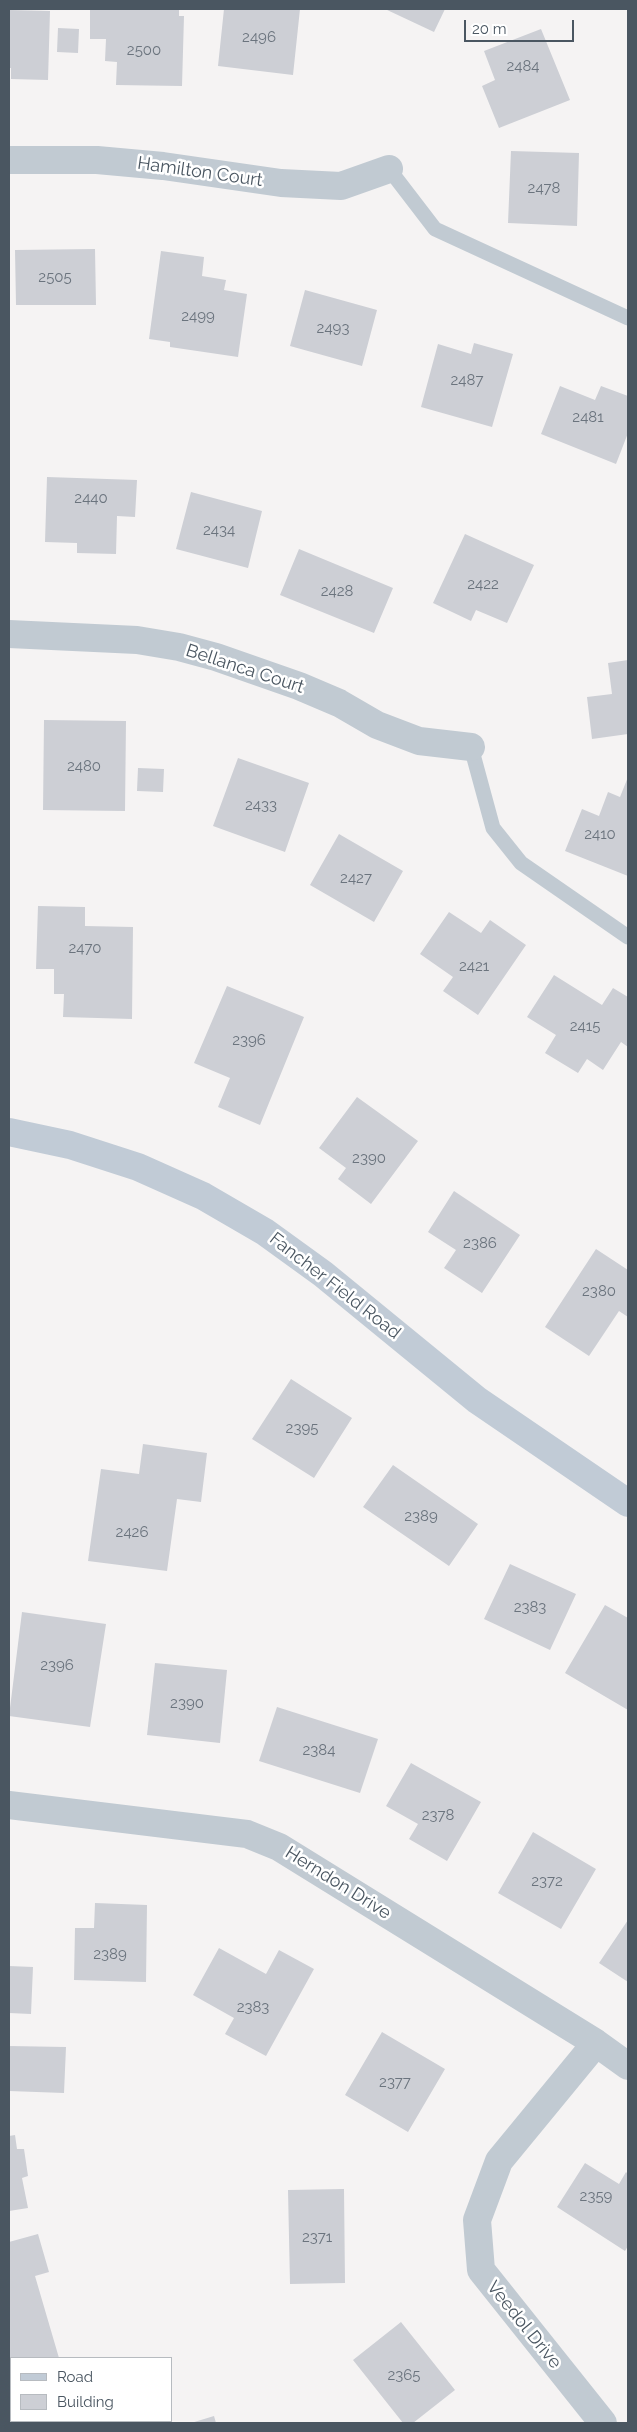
<!DOCTYPE html>
<style>
body{margin:0}
#map{position:relative;width:637px;height:2432px;overflow:hidden;background:#f5f3f3;font-family:Raleway,sans-serif}
canvas{display:block}
.frame{position:absolute;inset:0;border:10px solid #4a5661;pointer-events:none}
.legend{position:absolute;left:10px;top:2357px;width:162px;height:65px;box-sizing:border-box;background:#fff;border:1px solid #b7bbc0;margin:0;padding:6px 9px;list-style:none;font-size:15px;color:#4a5661}
.legend li{display:flex;align-items:center;gap:10px;height:25px}
.legend b{width:25px;border:1px solid #b7bbc0}
.scale{position:absolute;left:464px;top:20px;width:110px;height:22px;box-sizing:border-box;border:2px solid #4a5661;border-top:0;padding-left:6px;font-size:15px;line-height:18px;white-space:nowrap;color:#4a5661;-webkit-text-stroke:4px #fff;paint-order:stroke}
</style>
<div id="map">
<canvas width="637" height="2432"></canvas>
<div class="frame"></div>
<ul class="legend">
<li><b style="height:6px;background:#c1cbd6"></b>Road</li>
<li><b style="height:14px;background:#cdcfd5"></b>Building</li>
</ul>
<div class="scale">20 m</div>
</div>
<script>
const ctx = document.querySelector('canvas').getContext('2d');
ctx.lineJoin = 'round';
function fillPath(path, color) { ctx.fillStyle = color; ctx.fill(path, 'evenodd'); }
const poly = rows => new Path2D(rows.map(r => 'M' + r).join(''));
function stroke(path, color, width, dash) { ctx.strokeStyle = color; ctx.lineWidth = width; ctx.lineCap = dash ? 'butt' : 'round'; ctx.setLineDash(dash || []); ctx.stroke(path); }
function label(font, color, halo, rows, align = 'center') {
  ctx.font = font + ' Raleway,sans-serif'; ctx.lineWidth = 5; ctx.setLineDash([]); ctx.textBaseline = 'middle'; ctx.strokeStyle = halo; ctx.fillStyle = color; for (const [text, x, y, turn = 0] of rows) {
    ctx.save(); ctx.translate(x, y); ctx.rotate((+turn || 0) * Math.PI / 180); ctx.textAlign = isNaN(turn) ? turn : align; if (halo) ctx.strokeText(text, 0, 0); ctx.fillText(text, 0, 0); ctx.restore();
  }
}
fillPath(poly([
 [90,9,179,9,179,16,184,16,182,86,116,85,117,62,105,61,106,39,90,39],
 [224,9,300,9,293,75,218,66],
 [385,9,445,9,434,32],
 [9,10,50,11,48,80,11,79,11,68,9,68],
 [58,28,79,29,78,53,57,52],
 [541,29,570,100,499,128,482,86,495,80,484,51],
 [511,151,579,153,577,226,508,223],
 [95,249,96,305,16,305,15,250],
 [161,251,204,257,202,276,226,280,224,290,247,294,238,357,170,347,170,342,149,339],
 [305,290,377,310,362,366,290,346],
 [474,343,513,354,492,427,421,407,438,344,471,354],
 [560,386,595,400,601,386,628,396,628,433,616,464,541,434],
 [47,477,137,480,135,517,117,516,116,554,77,553,77,543,45,542],
 [191,492,262,511,248,568,176,549],
 [465,534,534,565,507,623,476,610,471,621,433,603],
 [299,549,393,588,374,633,280,595],
 [628,660,628,734,592,739,587,697,612,694,608,663],
 [44,720,126,721,125,811,43,810],
 [238,758,309,783,285,852,213,826],
 [138,768,164,769,163,792,137,791],
 [628,777,628,876,565,851,582,809,599,816,608,792,620,797],
 [339,834,403,871,374,922,310,885],
 [38,906,85,907,85,926,133,927,132,1019,63,1017,64,994,54,994,54,969,36,969],
 [449,912,481,933,490,920,526,945,478,1015,443,991,453,977,420,954],
 [554,975,602,1005,613,988,628,997,628,1047,621,1042,603,1070,587,1059,578,1073,545,1053,556,1035,527,1017],
 [227,986,304,1017,260,1125,218,1107,230,1078,194,1063],
 [357,1097,418,1141,371,1204,338,1179,346,1168,319,1148],
 [454,1191,520,1235,482,1293,444,1268,456,1250,428,1232],
 [596,1249,628,1270,628,1317,619,1311,589,1356,545,1327],
 [291,1379,352,1418,314,1478,252,1439],
 [143,1444,207,1453,201,1502,177,1499,167,1571,88,1561,101,1469,139,1474],
 [393,1465,478,1524,449,1566,363,1507],
 [510,1564,576,1594,550,1650,484,1619],
 [605,1605,628,1618,628,1710,565,1673],
 [22,1612,106,1624,90,1727,9,1716],
 [155,1663,227,1670,220,1743,147,1735],
 [277,1707,378,1739,360,1793,259,1761],
 [411,1763,481,1802,447,1861,409,1839,418,1824,386,1806],
 [533,1832,596,1869,561,1929,498,1893],
 [95,1903,147,1905,146,1982,74,1980,75,1928,94,1928],
 [628,1920,628,1982,599,1963],
 [219,1948,266,1974,279,1950,314,1969,266,2056,225,2034,234,2018,193,1995],
 [9,1966,33,1967,31,2014,9,2013],
 [382,2032,445,2069,408,2132,345,2095],
 [9,2046,66,2047,64,2093,9,2091],
 [15,2135,17,2149,24,2149,28,2176,22,2178,28,2208,9,2211,9,2136],
 [585,2163,619,2184,626,2172,628,2174,628,2246,625,2251,557,2207],
 [344,2189,345,2283,290,2284,288,2190],
 [38,2234,49,2272,35,2276,59,2358,11,2358,11,2378,9,2379,9,2242],
 [401,2322,455,2390,413,2423,403,2423,353,2360],
 [214,2416,216,2423,191,2423]
]), '#cdcfd5');
stroke(poly([
 [389,169,435,229,628,318],
 [471,747,493,828,521,863,628,937]
]), '#c1cad2', 15);
stroke(poly([
 [9,160,97,160,163,166,281,183,341,186,389,169],
 [9,634,137,640,179,647,216,657,299,686,339,703,377,725,419,741,471,747],
 [9,1805,247,1834,279,1847,596,2043,628,2066],
 [596,2043,499,2161,477,2220,481,2270,603,2423]
]), '#c1cad2', 28);
stroke(poly([
 [9,1132,70,1145,138,1167,203,1196,265,1232,323,1274,477,1400,628,1503]
]), '#c1cbd6', 28);
label('15px', '#6b747e', null, [
 ["2496",259,37],
 ["2500",144,50],
 ["2484",523,66],
 ["2478",544,188],
 ["2505",55,277],
 ["2499",198,316],
 ["2493",333,328],
 ["2487",467,380],
 ["2481",588,417],
 ["2440",91,498],
 ["2434",219,530],
 ["2422",483,584],
 ["2428",337,591],
 ["2480",84,766],
 ["2433",261,805],
 ["2410",600,834],
 ["2427",356,878],
 ["2470",85,948],
 ["2421",474,966],
 ["2415",585,1026],
 ["2396",249,1040],
 ["2390",369,1158],
 ["2386",480,1243],
 ["2380",599,1291],
 ["2395",302,1428],
 ["2389",421,1516],
 ["2426",132,1532],
 ["2383",530,1607],
 ["2396",57,1665],
 ["2390",187,1703],
 ["2384",319,1750],
 ["2378",438,1815],
 ["2372",547,1881],
 ["2389",110,1954],
 ["2383",253,2007],
 ["2377",395,2082],
 ["2359",596,2196],
 ["2371",317,2237],
 ["2365",404,2375]
]);
label('18px', '#4a5661', '#fff', [
 ["Hamilton Court",200,172,8],
 ["Bellanca Court",245,669,18],
 ["Fancher Field Road",335,1286,38],
 ["Herndon Drive",338,1883,32],
 ["Veedol Drive",524,2325,51]
]);
</script>
